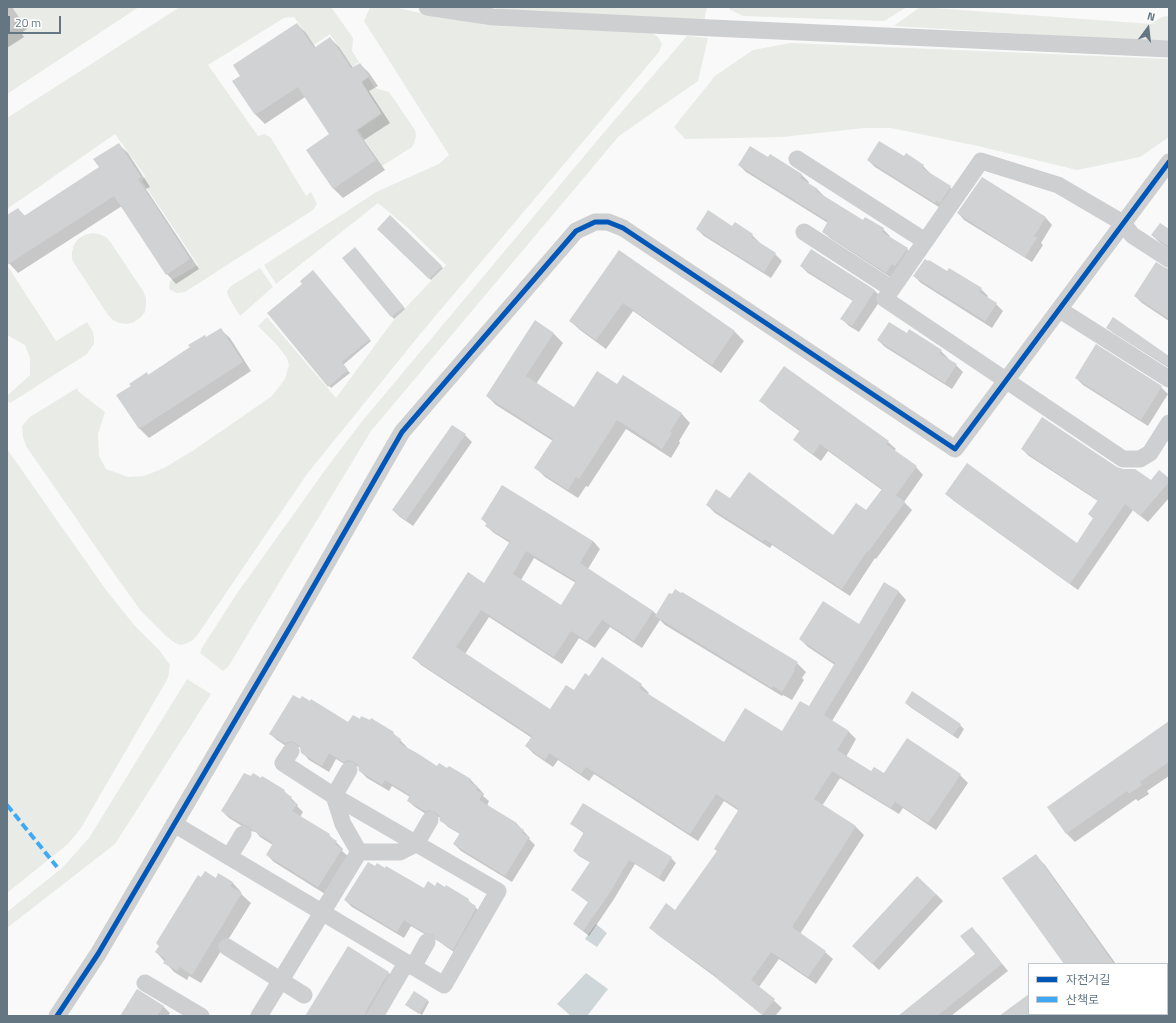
<!DOCTYPE html>
<meta charset="utf-8">
<style>
body{margin:0}
#map{position:relative;width:1176px;height:1023px;overflow:hidden;background:#f9f9f9;font-family:"Titillium Web","Noto Sans KR",sans-serif}
canvas{display:block}
.frame{position:absolute;inset:0;border:8px solid #657683;pointer-events:none}
.legend{position:absolute;left:1028px;top:963px;width:140px;height:52px;box-sizing:border-box;background:#fff;border:1px solid #c1c8cd;margin:0;padding:5px 7px;list-style:none;font-size:12px;color:#657683}
.legend li{display:flex;align-items:center;gap:8px;height:20px}
.legend b{width:20px;border:1px solid #c1c8cd}
.north{position:absolute;left:1128px;top:8px;width:40px;height:40px;-webkit-text-stroke:3px #fff;paint-order:stroke;rotate:15deg;font-size:11px;font-weight:700;line-height:16px;text-align:center;color:#657683}
.north::after{content:'';display:block;margin:auto;width:14px;height:18px;background:#657683;clip-path:polygon(50% 0,100% 100%,50% 72%,0 100%)}
.scale{position:absolute;left:8px;top:16px;width:53px;height:18px;box-sizing:border-box;border:2px solid #657683;border-top:0;padding-left:5px;font-size:12px;line-height:14px;white-space:nowrap;color:#657683;-webkit-text-stroke:3px #fff;paint-order:stroke}
</style>
<div id="map">
<canvas width="1176" height="1023"></canvas>
<div class="frame"></div>
<ul class="legend">
<li><b style="height:5px;background:#0057b8"></b>자전거길</li>
<li><b style="height:5px;background:#3fa9f5"></b>산책로</li>
</ul>
<div class="north">N</div>
<div class="scale">20 m</div>
</div>
<script>
const ctx = document.querySelector('canvas').getContext('2d');
ctx.lineJoin = 'round';
function fillPath(path, color) { ctx.fillStyle = color; ctx.fill(path, 'evenodd'); }
const poly = rows => new Path2D(rows.map(r => 'M' + r).join(''));
function stroke(path, color, width, dash) { ctx.strokeStyle = color; ctx.lineWidth = width; ctx.lineCap = dash ? 'butt' : 'round'; ctx.setLineDash(dash || []); ctx.stroke(path); }
fillPath(poly([
 [12,7,139,7,7,94,7,33,16,27,13,24,20,19],
 [180,7,331,7,353,38,352,51,359,62,352,67,330,34,314,45,294,17,284,18,208,65,258,136,265,134,271,138,306,196,311,192,317,204,313,210,185,292,177,293,169,289,170,281,198,265,142,181,145,176,115,134,7,209,7,118],
 [370,7,394,7,438,17,495,26,650,32,658,37,662,44,659,52,421,333,307,474,198,634,193,640,187,643,181,645,175,643,167,637,141,611,120,582,26,446,23,437,22,426,30,417,77,388,79,392,105,412,98,434,99,456,106,469,128,477,144,476,164,468,194,450,272,396,285,379,289,365,287,358,277,345,258,326,267,317,336,398,393,321,446,265,408,228,378,203,276,284,264,265,378,191,439,164,449,155,364,21],
 [485,7,707,7,704,21,510,10],
 [729,7,907,7,884,21,743,16,729,9],
 [920,7,1151,24,1162,17,1169,16,1169,40,1144,41,894,26],
 [687,36,708,38,698,81,619,136,371,431,228,667,223,671,200,653,203,646,238,592,333,459,364,419,606,130],
 [791,43,1169,59,1169,137,1140,157,1077,170,978,146,891,128,864,128,782,137,685,139,674,127,715,76,753,50],
 [368,78,375,88,389,92,415,130,416,136,414,143,412,147,382,166,358,130,382,114,362,82],
 [92,233,99,234,106,237,111,243,143,291,146,298,146,305,145,312,140,318,134,322,127,324,119,323,113,320,108,315,76,266,72,259,72,252,74,245,78,239,85,235],
 [7,265,56,341,87,322,93,332,94,338,94,344,87,354,10,403,7,401,7,396,30,375,30,358,25,345,7,335],
 [260,268,273,287,240,316,228,296,227,291,231,286],
 [7,449,106,590,135,626,159,650,170,665,168,678,81,828,68,844,7,893],
 [187,679,211,694,115,844,7,928,7,912,62,868,89,838]
]), '#e8ebe6');
fillPath(poly([
 [596,924,607,933,597,947,585,939],
 [586,973,608,989,587,1016,571,1016,557,1004]
]), '#ced6d9');
fillPath(poly([
 [7,7,12,7,14,10,27,29,21,33,24,37,7,48],
 [297,24,306,33,316,48,330,38,339,47,353,68,360,64,369,73,378,86,369,91,390,123,364,140,385,170,343,198,334,189,308,150,331,135,305,97,265,124,256,115,234,82,241,76],
 [118,144,128,153,150,187,146,189,199,269,176,284,167,274,122,206,18,273,7,261,7,216,18,209,25,216,100,168],
 [770,155,802,175,809,182,808,184,817,189,824,196,863,221,883,229,890,236,889,238,907,249,914,256,893,279,830,238,823,232,828,223,746,172,739,165,768,159],
 [904,158,923,166,930,173,929,174,950,187,957,194,942,209,875,167,868,160],
 [982,179,1046,218,1052,225,1041,243,1043,245,1032,262,964,220,958,213],
 [390,217,443,268,431,280,379,228],
 [733,227,752,235,759,242,758,243,775,254,782,261,771,278,704,236,697,229],
 [1169,230,1169,249,1159,242,1152,235],
 [357,250,405,309,394,319,343,258],
 [811,250,875,291,882,298,859,332,849,326,842,319,853,301,808,273,801,266],
 [619,251,735,332,744,341,721,373,633,311,606,349,580,330,570,321],
 [1169,270,1169,321,1142,303,1135,296],
 [947,273,981,289,988,296,987,298,996,304,1003,311,992,328,921,283,914,276],
 [315,274,371,341,343,365,350,373,331,388,268,313],
 [535,322,554,334,563,343,536,384,574,408,617,386,681,413,690,423,679,441,680,443,671,458,626,429,588,487,586,486,578,498,545,477,536,468,553,441,496,405,487,396],
 [1108,327,1169,357,1169,368,1112,332],
 [220,329,230,338,251,371,149,438,139,428,132,386,147,374,149,376],
 [907,334,941,351,948,358,947,359,956,365,963,372,952,389,885,347,878,340],
 [1076,378,1161,387,1168,394,1148,426,1083,385],
 [761,401,888,442,896,449,894,451,916,467,923,475,904,502,912,510,876,559,875,558,850,596,772,545,770,548,715,513,707,505,730,500,833,536,866,512,882,490,828,451,821,461,802,447,795,440,801,432,768,408],
 [452,426,465,435,472,442,413,526,400,517,393,510],
 [1022,449,1117,468,1151,481,1169,479,1169,498,1148,522,1133,510,1078,590,954,501,946,494,1077,544,1094,519,1089,514,1098,501,1029,456],
 [482,519,593,541,600,549,588,569,653,611,657,615,797,663,806,672,802,678,804,680,792,700,783,695,782,696,665,625,660,620,642,648,610,627,595,648,579,638,562,664,489,617,465,654,550,710,589,678,641,685,649,693,647,695,724,744,783,732,809,707,835,665,808,647,800,639,859,625,885,584,899,592,906,600,832,721,848,731,856,739,846,757,872,773,884,775,908,740,960,775,968,783,936,830,903,808,899,814,840,778,822,806,856,827,864,835,800,934,825,952,833,959,816,984,779,959,759,987,782,1008,775,1016,764,1016,718,979,658,935,650,928,675,911,718,851,739,811,724,801,698,841,594,774,589,781,558,760,553,767,534,754,526,746,532,738,421,665,413,657,485,584,510,543,494,533,486,526,487,524],
 [534,558,576,583,561,606,521,580],
 [906,703,960,725,964,729,958,739,910,707],
 [360,720,393,733,407,747,406,748,437,767,448,769,449,767,471,780,484,794,483,796,489,801,487,806,517,824,530,838,529,839,535,845,512,882,461,851,454,844,460,834,448,827,441,820,440,817,432,818,415,807,408,801,410,797,392,786,389,791,367,778,360,771,359,767,356,766,351,768,336,759,329,772,309,760,302,752,301,748,299,747,292,750,277,740,270,734,349,723],
 [1169,723,1169,776,1147,791,1149,794,1138,801,1136,799,1075,842,1067,834,1049,807],
 [284,791,298,805,297,806,303,812,300,817,329,835,343,849,342,851,348,856,325,894,274,862,267,855,273,845,260,837,256,832,250,831,229,818,222,811],
 [571,824,671,858,676,863,664,882,635,864,614,899,589,936,574,924,589,903,573,890,591,863,579,856,574,851,585,834],
 [1036,856,1045,865,1116,964,1065,964],
 [202,879,216,879,232,882,241,892,240,893,251,903,201,983,189,976,187,980,174,972,156,952],
 [435,887,468,900,482,914,460,956,445,946,438,940,433,939,411,926,404,938,352,907,345,900],
 [936,894,943,901,879,970,861,953],
 [978,934,1008,971,951,1016,907,1016,976,955],
 [389,973,397,981,377,1016,306,1016],
 [427,1000,429,1002,422,1015,409,1007],
 [1029,1002,1029,1014,1038,1014,1040,1016,1001,1016],
 [163,1006,170,1013,168,1016,121,1016],
 [1100,1014,1152,1014,1153,1016,1102,1016]
]), '#0003');
fillPath(poly([
 [297,23,314,48,330,37,351,68,360,63,369,76,361,82,381,113,356,130,376,160,333,189,306,150,329,134,298,87,255,115,232,81,240,76,233,65],
 [879,141,904,156,906,153,924,165,922,168,951,186,940,203,936,200,935,203,867,160],
 [119,143,141,177,138,179,190,259,166,275,114,196,7,265,7,215,18,208,24,216,99,167,93,159],
 [750,146,768,157,770,154,802,174,800,178,818,189,816,191,863,220,865,217,884,228,882,232,908,248,896,265,894,266,892,264,886,273,822,232,828,221,738,165],
 [982,177,1046,217,1034,236,1037,238,1025,257,957,213],
 [708,210,732,226,735,222,753,234,751,237,776,253,764,272,696,229],
 [390,215,442,266,429,279,377,229],
 [1160,223,1169,229,1169,247,1151,235],
 [355,247,404,307,391,317,342,258],
 [811,249,875,290,852,326,840,319,853,300,800,266],
 [619,250,735,331,712,365,623,303,596,340,569,321],
 [925,259,928,261,929,260,947,271,949,268,982,288,979,292,997,303,985,321,913,276],
 [1156,262,1164,267,1169,269,1169,319,1134,296],
 [313,270,370,339,342,362,348,370,328,387,267,313,302,284,300,281],
 [1113,317,1169,356,1169,367,1106,328],
 [535,320,554,333,526,376,574,407,597,371,617,384,623,375,682,413,670,432,672,433,662,449,617,420,579,479,576,477,568,490,534,468,553,439,486,396],
 [889,322,907,333,909,329,942,350,939,353,957,364,945,383,877,340],
 [221,328,243,362,139,429,116,395,131,386,129,384,147,372,148,375,190,347,188,345,205,335,206,337],
 [1096,344,1162,386,1141,420,1075,378],
 [784,366,889,441,886,444,917,466,896,495,905,502,868,552,867,551,842,589,764,539,762,541,706,505,716,489,730,498,749,472,833,535,856,503,866,510,882,489,820,444,813,454,793,440,800,430,759,401],
 [1042,417,1117,467,1123,469,1135,469,1151,480,1159,470,1169,478,1169,482,1140,516,1125,504,1070,584,945,494,967,463,1077,543,1093,518,1088,514,1098,500,1021,449],
 [452,425,466,434,406,520,392,510],
 [502,485,593,541,580,563,653,611,634,641,602,620,587,641,571,631,554,657,481,610,456,647,550,709,566,685,574,690,585,673,589,676,602,657,642,684,639,688,724,742,745,708,782,731,800,701,809,706,835,663,799,639,823,601,859,624,884,582,899,591,824,715,849,731,837,750,871,771,874,767,884,773,907,738,961,774,928,823,895,802,891,808,832,771,814,799,856,826,792,927,826,951,808,977,771,952,751,980,775,999,762,1015,715,977,716,976,649,928,666,903,675,910,717,851,714,849,739,809,716,794,690,834,586,767,581,774,549,753,545,760,525,746,532,736,412,658,468,572,484,583,510,541,485,526,487,523,481,519],
 [526,551,576,581,561,605,513,574],
 [675,589,681,593,682,592,798,662,794,668,795,670,782,692,773,686,772,688,655,616,669,593,672,594],
 [912,691,961,724,953,735,905,703],
 [293,695,300,699,302,696,310,701,311,699,348,722,353,715,360,719,361,716,370,720,371,718,394,732,393,734,401,739,399,743,417,753,437,766,439,763,447,768,449,766,471,779,470,782,478,787,476,790,483,794,479,800,517,823,516,825,524,830,522,833,529,837,505,876,453,844,460,833,440,821,439,815,435,812,430,810,425,811,407,801,410,795,385,780,382,785,359,771,358,765,354,762,349,760,343,762,329,753,322,766,301,753,300,747,296,743,291,741,285,743,269,734],
 [1169,721,1169,762,1140,782,1142,785,1129,794,1127,791,1066,834,1047,807],
 [244,773,251,776,253,773,261,778,262,776,285,790,284,792,292,797,290,800,297,804,292,811,330,834,329,836,337,841,335,844,342,849,318,887,266,855,273,843,252,830,248,826,242,824,221,811],
 [583,803,672,857,659,878,629,860,609,894,583,931,573,924,588,902,571,890,590,862,573,851,584,832,570,824],
 [1036,854,1114,964,1064,964,1002,878],
 [368,862,375,866,377,863,385,868,386,866,424,888,428,881,435,886,437,882,445,887,446,885,469,899,468,901,476,906,474,909,475,910,453,950,436,940,432,934,425,933,404,920,397,932,344,900],
 [205,871,216,878,218,873,233,882,230,886,242,893,192,975,180,967,177,971,163,963,166,959,155,952,159,946,156,943,198,875,201,877],
 [917,876,936,894,872,964,852,946],
 [972,927,1002,964,937,1016,898,1016,975,954,960,936],
 [348,946,389,972,366,1011,365,1016,305,1016],
 [137,989,164,1006,157,1016,120,1016],
 [414,991,428,1000,419,1014,405,1005],
 [1029,994,1029,1016,999,1016]
]), '#d0d2d3');
stroke(poly([
 [427,7,493,17,712,28,1169,49],
 [797,159,925,241],
 [804,232,892,289],
 [1169,259,1132,235,1123,223,1058,185,981,161,885,299,1123,459,1140,459,1150,453,1169,423],
 [1060,310,1169,379],
 [349,770,334,796,343,824,359,852],
 [174,824,444,985,498,891,334,796,283,763,291,751],
 [359,852,400,852,416,844,430,820],
 [229,857,243,834],
 [227,947,304,995],
 [413,967,427,942],
 [145,983,201,1016],
 [57,1016,98,954,293,622,402,432,576,231,595,222,608,222,623,228,955,449,1169,162],
 [259,1016,359,852],
 [375,1016,406,963]
]), '#cecfd0', 17);
stroke(poly([
 [7,805,57,867]
]), '#3fa9f5', 4, [8, 4]);
stroke(poly([
 [57,1016,98,954,293,622,402,432,576,231,595,222,608,222,623,228,955,449,1169,162]
]), '#0057b8', 5);
</script>
